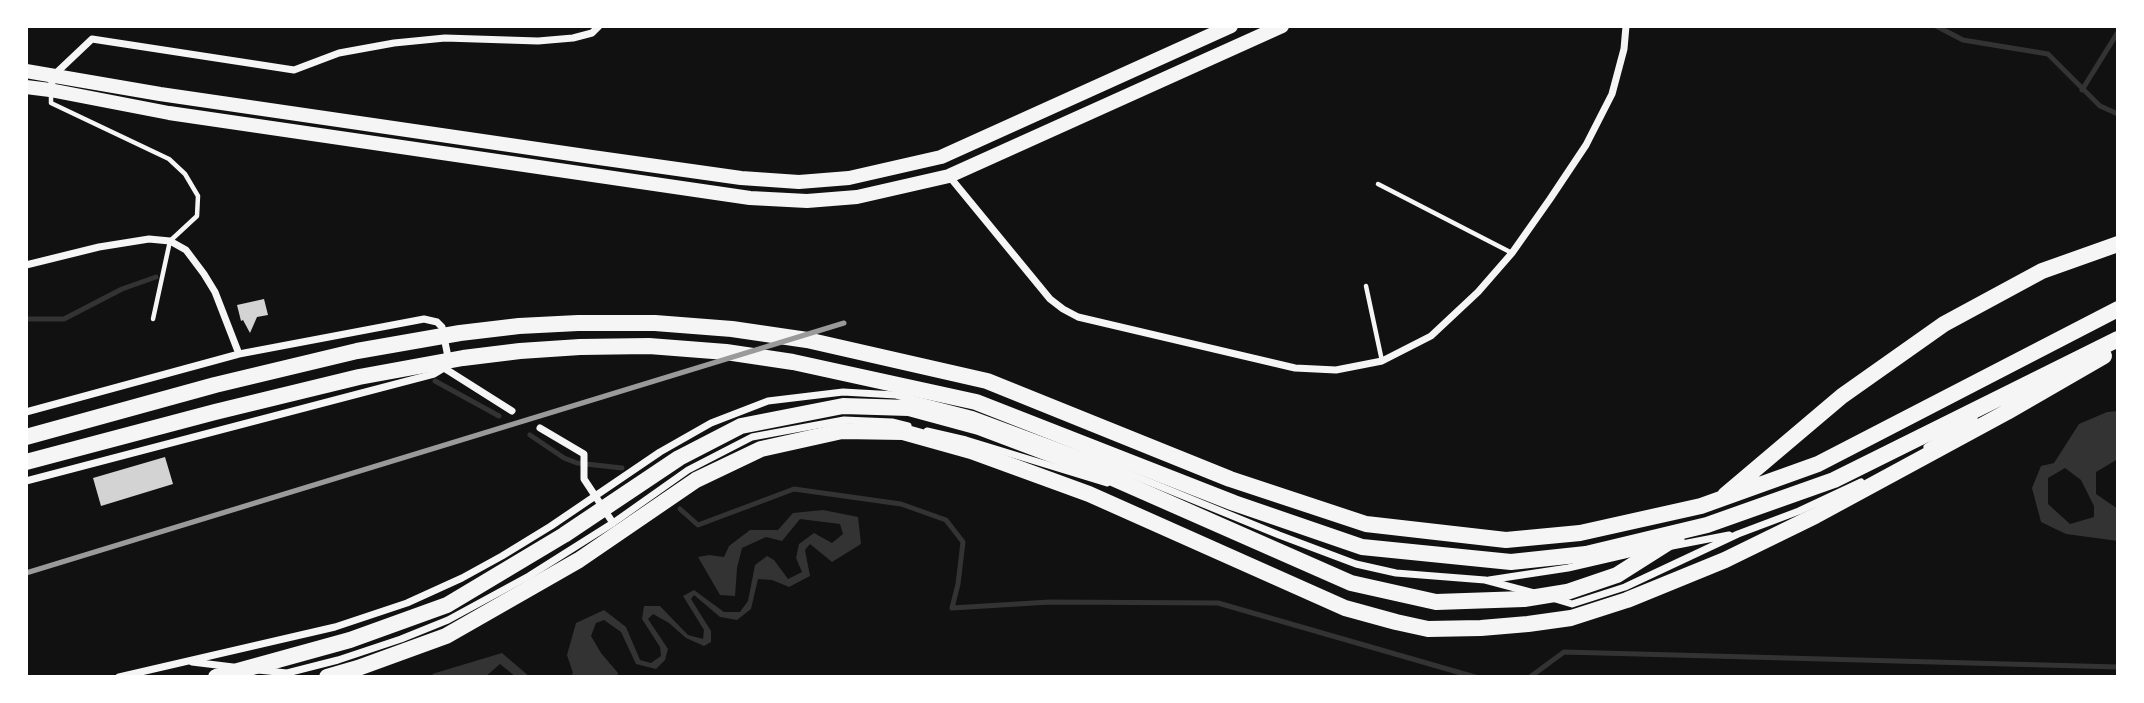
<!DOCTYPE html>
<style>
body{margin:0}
#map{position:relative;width:2144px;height:703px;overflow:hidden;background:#111;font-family:Raleway,sans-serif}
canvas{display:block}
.frame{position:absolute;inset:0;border:28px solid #fff;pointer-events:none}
</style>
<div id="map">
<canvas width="2144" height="703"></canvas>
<div class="frame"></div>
</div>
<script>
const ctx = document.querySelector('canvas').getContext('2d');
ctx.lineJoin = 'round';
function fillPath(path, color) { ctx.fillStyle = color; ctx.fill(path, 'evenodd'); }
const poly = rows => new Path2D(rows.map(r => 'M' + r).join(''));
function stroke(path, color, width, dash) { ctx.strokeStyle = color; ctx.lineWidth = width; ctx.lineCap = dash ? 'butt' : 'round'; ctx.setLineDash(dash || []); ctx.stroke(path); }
fillPath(poly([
 [2118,411,2118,459,2096,472,2096,494,2118,509,2118,541,2066,534,2041,522,2032,488,2041,466,2054,463,2079,424,2107,412],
 [2065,468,2081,480,2094,506,2094,517,2070,524,2048,504,2048,478],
 [823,510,858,517,861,544,832,562,810,544,805,550,810,576,789,587,772,580,758,579,751,609,737,620,720,617,694,595,691,599,711,631,711,642,704,646,686,638,669,623,653,614,648,619,668,649,665,660,656,669,636,664,621,632,604,620,596,623,591,636,601,653,618,673,617,677,570,677,573,673,567,655,576,623,604,610,626,627,640,660,651,663,661,656,660,647,642,619,644,606,660,606,688,635,703,639,704,630,683,596,694,590,724,612,740,612,748,601,755,565,767,556,774,560,788,579,802,572,796,558,799,544,814,533,832,543,843,534,840,524,800,519,782,541,766,537,742,548,737,568,735,596,720,595,698,557,709,555,724,557,729,546,750,530,778,530,793,513],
 [502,653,530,677,516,677,500,664,485,677,436,677,432,674]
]), '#333');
stroke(poly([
 [1936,26,1963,40,2048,54,2100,106,2118,114],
 [2082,90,2118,32],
 [26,319,64,319,122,289,156,277],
 [435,381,499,416],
 [530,435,564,458,577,463,622,468],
 [680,509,698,525,794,489,901,504,946,520,963,542,958,584,952,608,1050,602,1218,603,1475,677],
 [1530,677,1564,652,2118,667]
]), '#333', 5);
fillPath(poly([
 [264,299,268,315,257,317,250,333,243,320,241,321,237,305],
 [165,457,173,484,101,506,93,478]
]), '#d3d3d3');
stroke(poly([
 [51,94,51,103,169,159,185,174,198,196,197,216,170,241,153,319],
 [1378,184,1512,253],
 [1366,286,1382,361]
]), '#f5f5f5', 4.5);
stroke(poly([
 [50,90,54,75,92,39,294,70,339,53,394,43,445,38,538,41,573,38,592,33,599,26],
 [949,176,1050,299,1063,309,1078,317,1295,368,1336,370,1382,361,1431,336,1478,292,1512,253,1550,199,1586,145,1612,94,1624,49,1626,26],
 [26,265,99,247,149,239,170,241,186,250,204,274,215,292,239,354],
 [444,368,512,411],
 [26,412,239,354,424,319,437,322,442,327,448,357,444,368,434,374,26,481],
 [540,428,584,454,584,479,613,523],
 [927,431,966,440,1107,483],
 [1927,447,1974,418],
 [1672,546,1729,535],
 [1489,580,1568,568,1646,550],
 [1552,598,1572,604,1625,587,1738,534,1799,511,1861,482],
 [192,662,233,667],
 [258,670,287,673,338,660,401,639,448,620,529,576,613,523,688,470,752,437,844,420,892,422,908,426],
 [119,677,335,627,407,603,462,578,502,556,551,526,660,452,711,423,768,401,843,392,896,395,974,415,1103,463,1279,535,1356,564,1396,573,1485,580,1534,593]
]), '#f5f5f5', 7);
stroke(poly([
 [26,71,160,94,592,157,741,178,799,182,849,178,941,157,1231,26],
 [26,87,50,90,169,113,750,198,807,201,857,197,949,176,1282,26]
]), '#f5f5f5', 14);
stroke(poly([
 [26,437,215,385,357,351,460,333,519,326,578,323,655,323,732,329,807,340,987,381,1230,479,1366,524,1506,540,1580,533,1701,506,1818,464,2118,309],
 [26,462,215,412,359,377,463,358,520,351,580,347,649,346,726,352,793,362,976,402,1234,503,1362,547,1511,562,1586,554,1707,525,1834,480,2118,339],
 [1725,495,1842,396,1944,324,2042,271,2118,244],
 [216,677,350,640,447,605,564,535,679,458,741,426,843,406,909,408,979,427,1101,473,1351,583,1436,602,1524,599,1567,592,1617,575,1677,537],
 [327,677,358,668,446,636,579,560,696,480,761,449,842,431,903,432,971,451,1089,494,1345,608,1396,622,1428,629,1481,628,1528,624,1571,618,1627,600,1725,560,1815,516,2007,412,2104,356]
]), '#f5f5f5', 16);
stroke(poly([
 [26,573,844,323]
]), '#9a9a9a', 5);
</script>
